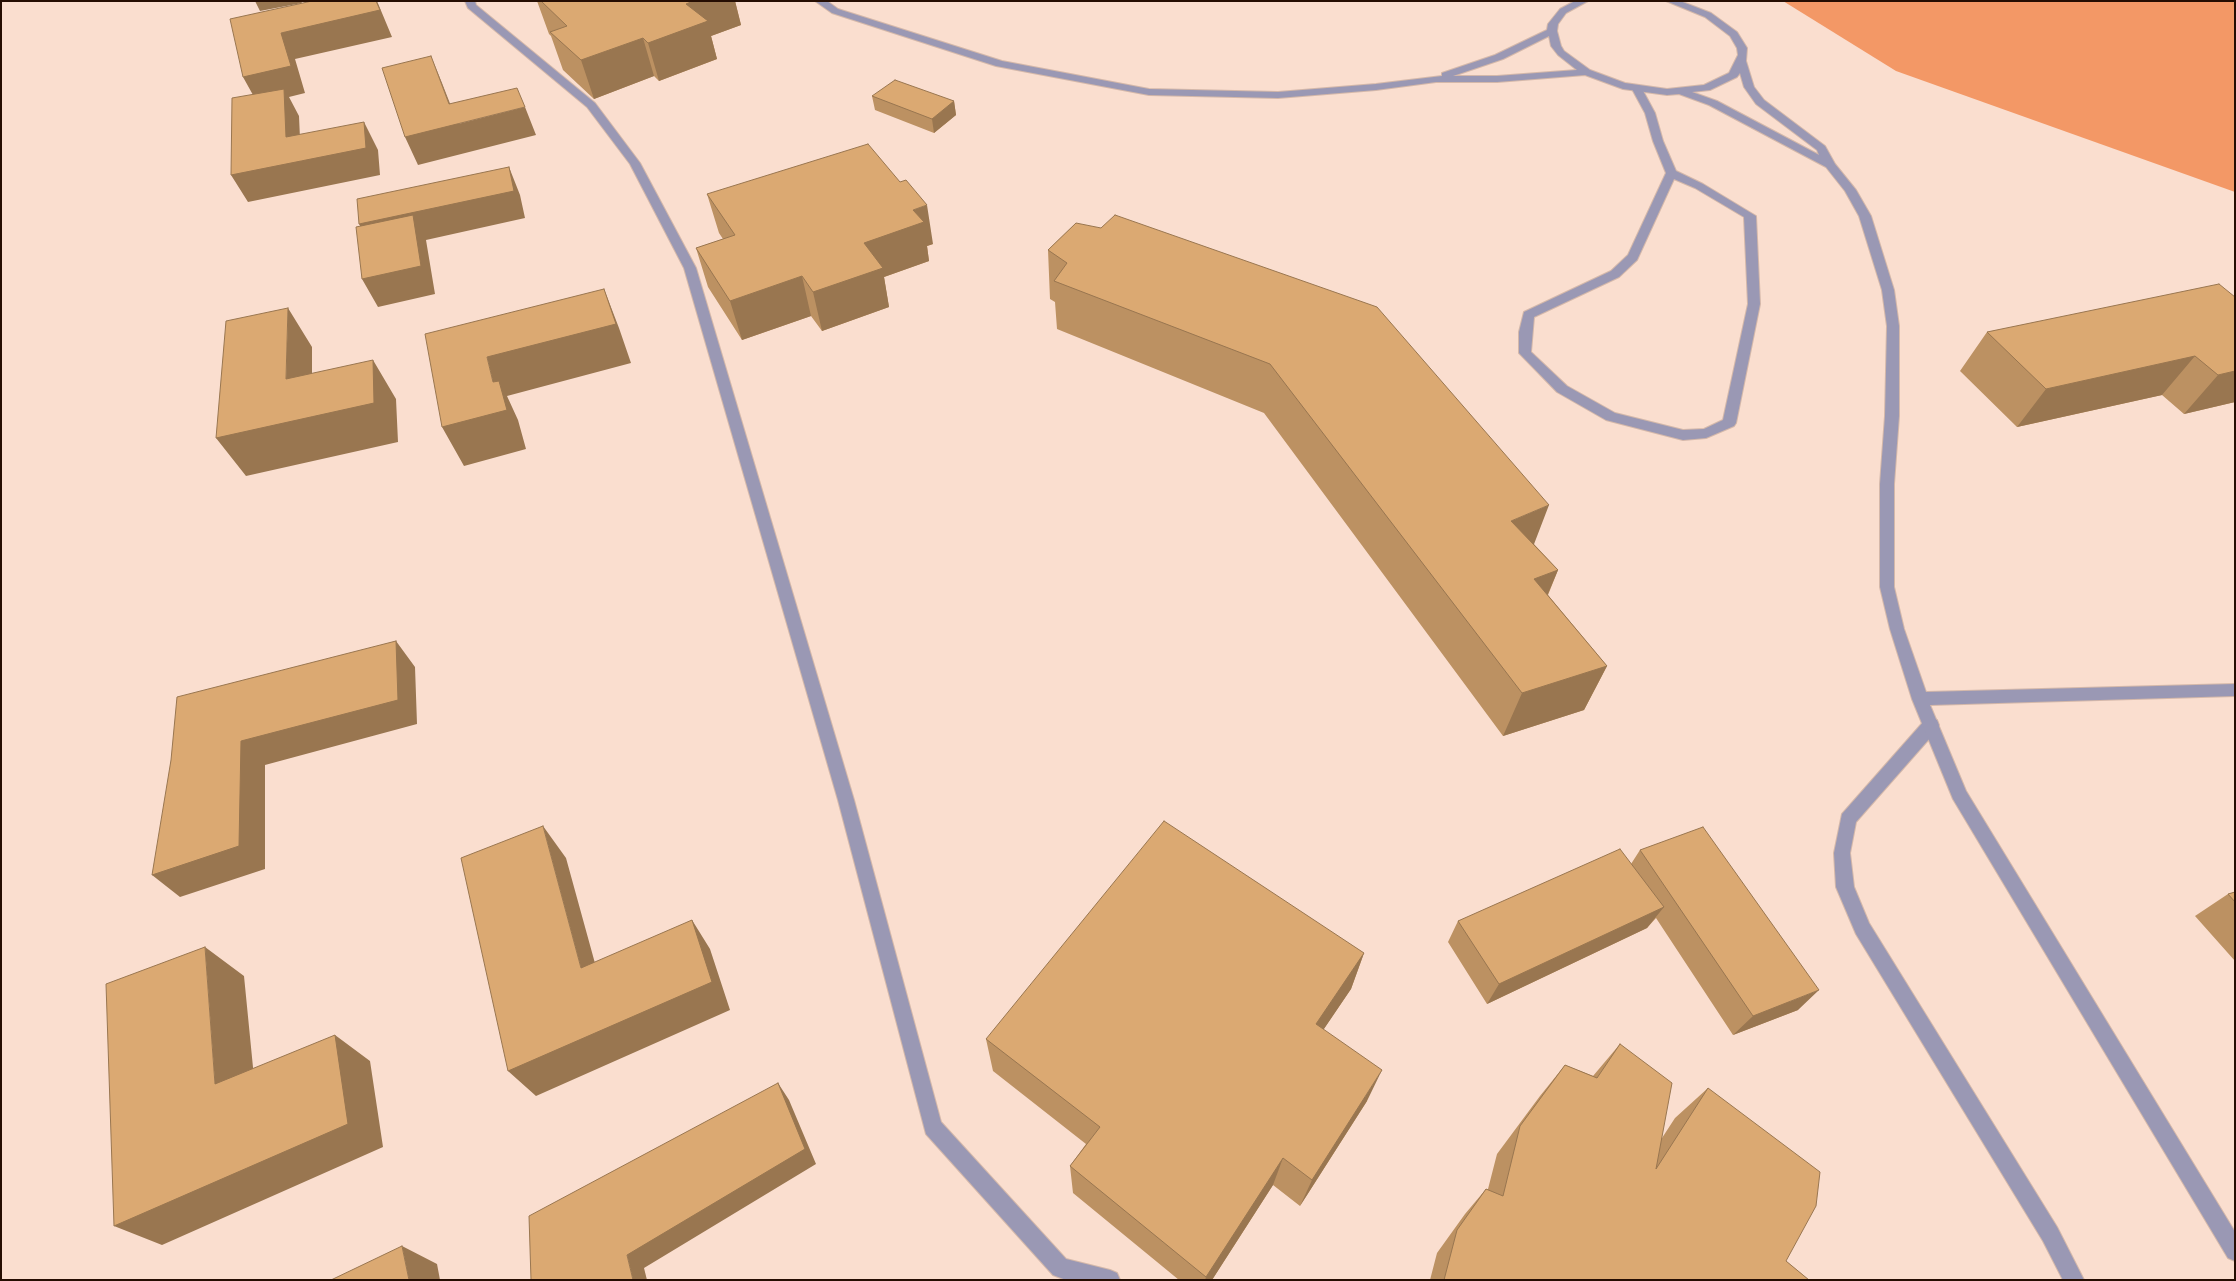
<!DOCTYPE html>
<style>
body{margin:0}
#map{position:relative;width:2236px;height:1281px;overflow:hidden;background:#fadecf;font-family:Lato,sans-serif}
canvas{display:block}
.frame{position:absolute;inset:0;border:2px solid #250d02;pointer-events:none}
</style>
<div id="map">
<canvas width="2236" height="1281"></canvas>
<div class="frame"></div>
</div>
<script>
const ctx = document.querySelector('canvas').getContext('2d');
ctx.lineJoin = 'round';
function fillPath(path, color) { ctx.fillStyle = color; ctx.fill(path, 'evenodd'); }
const poly = rows => new Path2D(rows.map(r => 'M' + r).join(''));
function stroke(path, color, width, dash) { ctx.strokeStyle = color; ctx.lineWidth = width; ctx.lineCap = dash ? 'butt' : 'round'; ctx.setLineDash(dash || []); ctx.stroke(path); }
fillPath(poly([
 [1783,1,2235,1,2235,192,1896,71]
]), '#f39866');
const lane = poly([
 [1637,86,1642,89,1655,113,1663,141,1676,171,1703,184,1756,216,1760,304,1736,423,1734,426,1706,438,1683,440,1606,420,1557,392,1519,353,1519,332,1524,312,1611,271,1628,255,1666,173,1653,141,1645,113,1632,89,1637,86],
 [1674,179,1695,188,1744,217,1748,304,1723,420,1704,429,1683,430,1615,413,1567,386,1531,352,1534,317,1619,277,1637,260,1674,179],
 [1931,718,1937,720,1939,725,1937,730,1856,822,1850,853,1854,887,1869,923,2057,1227,2084,1280,2063,1280,2043,1241,1856,934,1836,887,1834,853,1842,814,1925,720,1931,718]
]);
const street = poly([
 [465,1,475,1,476,5,595,103,640,163,696,268,854,800,941,1122,1066,1259,1110,1270,1117,1273,1120,1280,1066,1280,1053,1275,926,1134,838,800,684,268,630,164,587,107,468,8,465,1],
 [815,1,827,1,838,9,1002,61,1149,89,1278,92,1376,84,1442,76,1442,73,1495,55,1547,30,1548,24,1560,9,1575,1,1588,1,1566,13,1558,24,1557,31,1561,46,1564,51,1590,70,1625,83,1667,89,1704,85,1729,73,1738,55,1737,48,1730,36,1705,17,1666,1,1680,1,1711,13,1737,32,1747,48,1746,61,1754,87,1764,100,1825,146,1835,164,1856,190,1871,216,1894,290,1899,326,1899,416,1894,484,1894,587,1904,629,1926,692,2235,684,2235,696,1930,705,1966,791,2235,1232,2235,1261,2228,1258,1953,799,1912,699,1890,629,1880,587,1880,484,1885,416,1887,326,1882,290,1859,216,1845,191,1826,167,1709,105,1679,94,1667,95,1623,89,1585,75,1497,82,1436,82,1376,90,1278,98,1149,95,996,66,832,13,815,1],
 [1549,36,1551,46,1558,55,1577,70,1497,76,1453,76,1503,59,1549,36],
 [1740,73,1744,87,1756,104,1817,150,1819,155,1717,101,1692,92,1710,90,1737,77,1740,73]
]);
stroke(lane, '#d4b8aa', 2);
stroke(street, '#d4b8aa', 2);
fillPath(lane, '#9a98b4');
fillPath(street, '#9a98b4');
fillPath(poly([
 [537,1,735,1,741,25,711,36,717,59,659,81,654,76,594,99,563,70,551,36,549,34],
 [872,96,954,101,956,115,934,133,875,110],
 [707,194,933,244,927,246,929,261,884,277,889,307,822,331,811,316,742,340,708,287,696,248,723,239,719,233],
 [1076,223,1534,544,1558,570,1548,595,1607,666,1584,710,1503,736,1264,413,1057,329,1055,302,1050,299,1048,250],
 [2235,297,2235,402,2184,414,2162,395,2017,427,1960,371,1987,332],
 [1640,850,1798,1010,1733,1035,1656,918,1647,928,1487,1004,1448,942,1458,921,1631,864],
 [2235,892,2235,961,2195,916,2228,894],
 [1364,953,1351,989,1323,1030,1367,1101,1300,1206,1273,1185,1212,1280,1179,1280,1073,1193,1070,1166,1086,1144,993,1071,986,1039],
 [1620,1044,1662,1138,1675,1118,1708,1088,1786,1261,1809,1280,1430,1280,1437,1253,1465,1214,1486,1189,1488,1189,1497,1154,1540,1096,1565,1065,1593,1076]
]), '#bc9162');
fillPath(poly([
 [255,1,301,1,302,3,260,11],
 [377,1,392,37,295,59,305,93,289,97,299,116,301,161,364,122,378,150,380,175,248,202,231,175,286,137,258,104,243,77,281,33],
 [693,1,735,1,741,25,711,36,717,59,659,81,648,43,686,4],
 [643,38,654,76,594,99,581,60],
 [431,56,442,83,458,124,525,107,536,135,418,165,405,137,449,104],
 [954,101,956,115,934,133,932,119],
 [509,167,520,195,525,218,426,240,435,294,378,307,362,279,374,251,359,224],
 [927,205,933,244,927,246,929,261,884,277,889,307,822,331,813,292,864,243,913,210],
 [802,276,811,316,742,340,730,301],
 [604,289,619,328,631,363,507,396,518,420,526,449,464,466,442,427,493,382,487,357],
 [288,308,312,347,312,417,373,360,396,399,398,442,246,476,216,438,286,379],
 [2195,356,2162,395,2017,427,2046,389],
 [2235,371,2235,402,2184,414,2218,375],
 [1549,505,1531,552,1511,521],
 [1558,570,1539,615,1534,579],
 [396,641,415,667,417,724,265,765,265,869,180,897,152,875,241,741],
 [1607,666,1584,710,1503,736,1522,693],
 [543,826,566,858,604,996,581,968],
 [1664,907,1647,928,1487,1004,1499,984],
 [692,920,710,949,730,1010,536,1096,508,1071],
 [205,947,244,976,257,1108,215,1084],
 [1364,953,1351,989,1305,1057,1316,1024],
 [1819,990,1798,1010,1733,1035,1753,1016],
 [335,1035,370,1061,383,1147,162,1245,114,1226],
 [1382,1070,1367,1101,1300,1206,1312,1180],
 [778,1083,789,1100,816,1164,644,1268,647,1280,633,1280,627,1255],
 [1283,1158,1273,1185,1212,1280,1205,1280,1206,1277],
 [402,1246,437,1264,440,1280,409,1280]
]), '#997650');
const building = poly([
 [312,1,376,1,380,10,281,33,291,66,243,77,230,19,312,1],
 [541,1,693,1,686,4,708,21,648,43,643,38,581,60,550,32,567,26,541,1],
 [431,56,449,104,517,88,525,107,405,137,382,68,431,56],
 [895,80,954,101,932,119,872,96,895,80],
 [284,89,286,137,364,122,366,148,231,175,232,98,284,89],
 [868,144,900,182,906,180,927,205,913,210,924,222,864,243,883,268,813,292,802,276,730,301,696,248,735,235,707,194,868,144],
 [509,167,514,191,359,224,357,199,509,167],
 [413,215,421,266,362,279,356,227,413,215],
 [1115,215,1377,307,1549,505,1511,521,1558,570,1534,579,1607,666,1522,693,1270,364,1054,281,1067,263,1048,250,1076,223,1101,228,1115,215],
 [2219,284,2235,297,2235,371,2218,375,2195,356,2046,389,1987,332,2219,284],
 [604,289,616,324,487,357,493,382,499,381,507,410,442,427,425,334,604,289],
 [288,308,286,379,373,360,374,403,216,438,226,321,288,308],
 [396,641,398,700,241,741,239,846,152,875,171,760,177,697,396,641],
 [1164,821,1364,953,1316,1024,1382,1070,1312,1180,1283,1158,1206,1277,1070,1166,1100,1127,986,1039,1164,821],
 [543,826,581,968,692,920,712,982,508,1071,461,858,543,826],
 [1703,827,1819,990,1753,1016,1640,850,1703,827],
 [1620,849,1664,907,1499,984,1458,921,1620,849],
 [2235,892,2235,902,2228,894,2235,892],
 [205,947,215,1084,335,1035,348,1124,114,1226,106,984,205,947],
 [1620,1044,1672,1083,1656,1169,1708,1088,1820,1172,1816,1206,1786,1261,1809,1280,1444,1280,1457,1230,1486,1189,1503,1196,1520,1126,1565,1065,1597,1078,1620,1044],
 [778,1083,805,1149,627,1255,633,1280,531,1280,529,1216,778,1083],
 [402,1246,409,1280,331,1280,402,1246]
]);
fillPath(building, '#dba972');
stroke(building, '#997650', 1);
</script>
